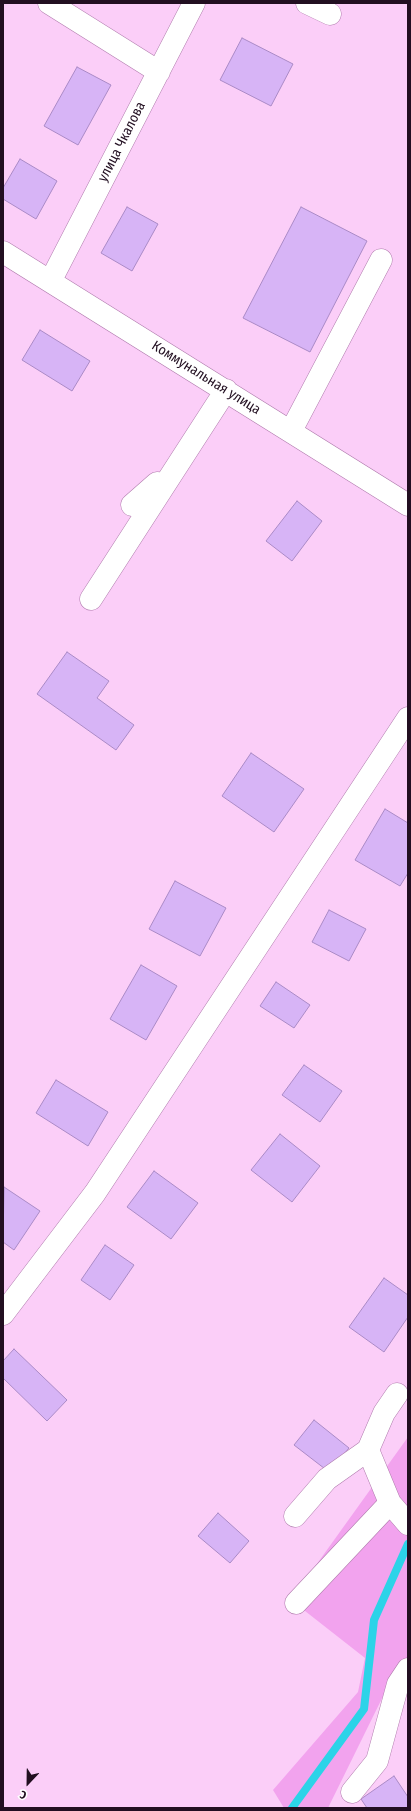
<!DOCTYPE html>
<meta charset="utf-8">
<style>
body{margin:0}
#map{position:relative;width:411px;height:1811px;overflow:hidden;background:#fbcef8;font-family:"Fira Sans Condensed",sans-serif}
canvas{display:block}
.frame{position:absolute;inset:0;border:4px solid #220f21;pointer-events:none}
.north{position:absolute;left:8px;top:1763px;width:40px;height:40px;-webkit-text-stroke:3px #fff;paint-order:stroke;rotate:202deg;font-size:11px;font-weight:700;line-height:16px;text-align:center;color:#220f21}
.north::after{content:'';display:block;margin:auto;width:14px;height:18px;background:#220f21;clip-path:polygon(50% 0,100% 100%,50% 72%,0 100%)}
</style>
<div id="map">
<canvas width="411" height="1811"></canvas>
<div class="frame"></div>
<div class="north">С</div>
</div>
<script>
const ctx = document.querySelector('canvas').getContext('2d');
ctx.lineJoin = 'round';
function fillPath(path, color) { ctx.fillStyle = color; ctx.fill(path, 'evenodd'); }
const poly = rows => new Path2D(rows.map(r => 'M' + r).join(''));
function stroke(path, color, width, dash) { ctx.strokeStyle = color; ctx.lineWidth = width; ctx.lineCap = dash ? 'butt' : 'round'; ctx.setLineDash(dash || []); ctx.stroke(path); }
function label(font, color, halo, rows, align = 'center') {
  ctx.font = font + ' "Fira Sans Condensed",sans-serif'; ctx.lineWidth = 4; ctx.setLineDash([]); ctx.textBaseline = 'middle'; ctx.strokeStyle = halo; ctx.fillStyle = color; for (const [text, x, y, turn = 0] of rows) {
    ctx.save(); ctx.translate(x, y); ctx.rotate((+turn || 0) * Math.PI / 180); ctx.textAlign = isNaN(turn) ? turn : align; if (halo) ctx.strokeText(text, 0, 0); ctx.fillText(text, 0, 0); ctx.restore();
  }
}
fillPath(poly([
 [408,1437,408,1660,393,1676,328,1808,284,1808,273,1790,358,1692,365,1658,291,1600]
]), '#f2a3ee');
stroke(poly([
 [292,1808,364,1709,374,1620,408,1544]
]), '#2cd3e8', 8);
const building = poly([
 [242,38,293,64,271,106,220,80,242,38],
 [77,67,111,85,78,145,44,126,77,67],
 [20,159,57,181,36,219,3,199,3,188,20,159],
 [127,207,158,224,132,271,101,253,127,207],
 [301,207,367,241,310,352,243,318,301,207],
 [40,330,90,361,72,391,22,360,40,330],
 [297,501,322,521,292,561,266,541,297,501],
 [67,652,109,681,97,698,134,725,116,750,37,694,67,652],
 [251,753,304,789,274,832,222,796,251,753],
 [385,809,408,823,408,873,400,886,355,860,385,809],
 [175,881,226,908,200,956,149,929,175,881],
 [329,910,366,929,349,961,312,942,329,910],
 [141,965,177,986,146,1040,110,1019,141,965],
 [276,982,310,1005,294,1028,260,1006,276,982],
 [304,1065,342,1091,320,1122,282,1095,304,1065],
 [56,1080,108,1112,88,1146,36,1113,56,1080],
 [280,1134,320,1166,292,1202,251,1170,280,1134],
 [154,1171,198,1203,171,1239,127,1207,154,1171],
 [4,1187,40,1211,14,1250,3,1242,4,1187],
 [105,1245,134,1265,110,1300,81,1280,105,1245],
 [384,1278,408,1295,408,1317,384,1352,349,1327,384,1278],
 [14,1349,67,1400,47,1421,3,1378,3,1361,14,1349],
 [314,1420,349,1448,329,1472,294,1445,314,1420],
 [218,1513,249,1541,230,1563,198,1536,218,1513],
 [394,1776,408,1797,408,1808,367,1808,361,1799,394,1776]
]);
fillPath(building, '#d7b4f6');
stroke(building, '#aa8ac6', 1);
const minor = poly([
 [49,3,159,72],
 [307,3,330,14],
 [3,252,408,505],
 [51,280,194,3],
 [291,431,381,260],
 [132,505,157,483],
 [91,599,226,390],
 [3,1314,95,1193,408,718],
 [390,1503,368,1450,384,1413,397,1394],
 [295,1516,327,1479,368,1450],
 [296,1603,390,1503,408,1524],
 [352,1792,377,1761,398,1684,408,1669]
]);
stroke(minor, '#b07cad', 23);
stroke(minor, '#fff', 22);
label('14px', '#220f21', '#fff', [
 ["улица Чкалова",122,142,-63],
 ["Коммунальная улица",206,378,32]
]);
</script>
